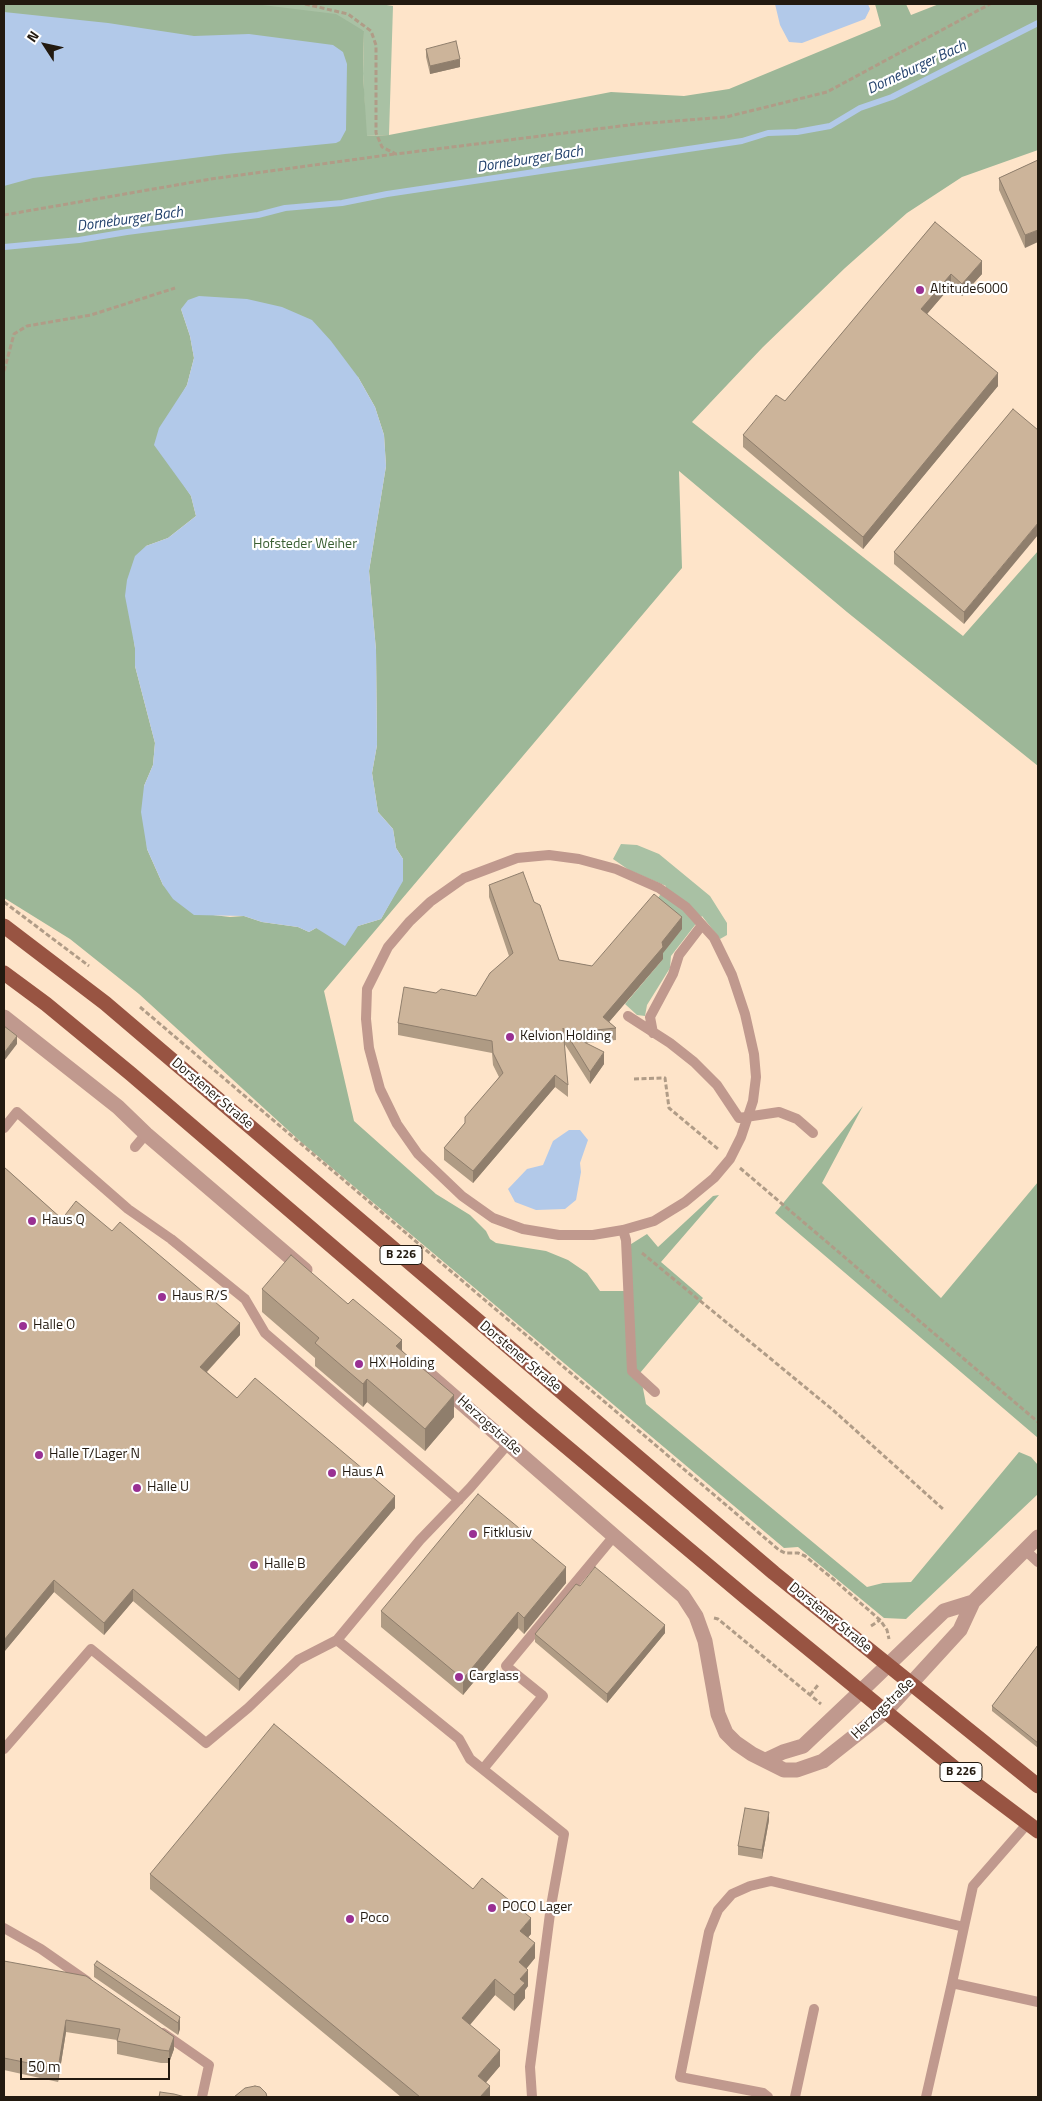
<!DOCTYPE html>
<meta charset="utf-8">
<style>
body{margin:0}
#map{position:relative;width:1042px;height:2101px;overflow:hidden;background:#fee4c9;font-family:"Titillium Web",sans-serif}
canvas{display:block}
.frame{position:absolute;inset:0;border:5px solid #231a10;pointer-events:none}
.north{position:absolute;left:20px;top:20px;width:50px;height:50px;-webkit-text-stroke:4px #fff;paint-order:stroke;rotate:305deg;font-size:14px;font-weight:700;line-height:20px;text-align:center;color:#231a10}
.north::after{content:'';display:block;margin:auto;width:18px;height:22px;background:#231a10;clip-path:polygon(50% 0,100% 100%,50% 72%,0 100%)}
.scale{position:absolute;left:20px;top:2058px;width:150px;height:22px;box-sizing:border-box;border:2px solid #231a10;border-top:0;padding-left:6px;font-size:15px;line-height:18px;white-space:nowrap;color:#231a10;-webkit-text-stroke:4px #fff;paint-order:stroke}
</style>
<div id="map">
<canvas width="1042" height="2101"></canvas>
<div class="frame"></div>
<div class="north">N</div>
<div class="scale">50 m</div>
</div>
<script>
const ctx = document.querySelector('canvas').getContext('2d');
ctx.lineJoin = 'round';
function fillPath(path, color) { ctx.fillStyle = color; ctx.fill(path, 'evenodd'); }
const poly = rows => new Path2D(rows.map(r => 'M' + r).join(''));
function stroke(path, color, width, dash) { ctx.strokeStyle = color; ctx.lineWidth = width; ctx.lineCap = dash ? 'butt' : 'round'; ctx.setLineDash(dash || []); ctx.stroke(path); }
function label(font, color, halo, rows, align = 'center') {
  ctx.font = font + ' "Titillium Web",sans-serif'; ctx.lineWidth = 4.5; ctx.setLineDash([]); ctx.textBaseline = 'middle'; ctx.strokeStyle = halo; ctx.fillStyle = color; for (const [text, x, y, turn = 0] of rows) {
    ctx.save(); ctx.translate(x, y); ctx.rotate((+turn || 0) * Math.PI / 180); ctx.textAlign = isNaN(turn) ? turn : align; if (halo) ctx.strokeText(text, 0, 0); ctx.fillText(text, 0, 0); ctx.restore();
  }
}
fillPath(poly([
 [254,4,380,4,393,6,389,135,366,136,363,74,364,31],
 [621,844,637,845,659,854,710,896,727,923,727,935,720,939,702,916,671,956,670,968,647,1005,645,1016,637,1015,625,1004,663,959,658,898,666,886,629,870,613,859]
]), '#a9c1a4');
fillPath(poly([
 [4,4,254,4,336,14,364,31,363,74,367,136,389,135,611,92,684,96,729,89,881,26,875,4,906,4,911,15,939,4,1038,4,1038,150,962,177,907,213,845,268,763,347,692,422,963,636,1038,551,1038,766,847,612,679,471,682,568,324,991,354,1121,436,1194,470,1215,486,1231,490,1239,496,1243,546,1251,568,1260,587,1273,600,1291,632,1291,628,1246,647,1234,658,1247,713,1196,719,1195,661,1262,703,1298,640,1373,646,1404,867,1587,883,1583,911,1582,1019,1452,1031,1457,1038,1465,1038,1494,906,1619,884,1618,798,1547,784,1548,301,1142,139,994,70,939,4,898],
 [181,309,358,377,375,407,384,435,386,466,369,571,376,650,377,745,372,773,378,812,393,829,396,848,403,859,402,881,381,919,358,926,316,928,309,932,298,927,262,922,244,916,230,917,213,915,163,885,147,849,144,786,153,765,155,743,135,666,135,648,131,619,146,546,168,538,196,516,191,496,180,479,177,403,187,385,194,358,190,336],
 [863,1106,822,1183,941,1298,1038,1182,1038,1438,775,1213]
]), '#9db798');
fillPath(poly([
 [775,4,868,4,870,9,865,19,802,43,789,42,780,25],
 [4,12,108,23,194,36,249,34,333,45,343,52,347,64,346,130,340,141,336,143,225,154,33,178,4,186],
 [199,296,247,299,282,307,312,320,331,341,358,377,375,407,384,435,386,466,369,571,376,650,377,745,372,773,378,812,393,829,396,848,403,859,403,881,381,919,358,926,345,946,316,928,309,932,298,927,262,922,244,916,194,915,173,899,163,885,147,849,141,812,144,786,153,765,155,743,135,666,135,648,125,596,127,580,135,556,146,546,168,538,196,516,191,496,154,445,159,428,187,385,194,358,190,336,181,309,188,300],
 [569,1130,580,1130,588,1140,580,1163,581,1172,576,1200,565,1209,536,1210,515,1202,508,1189,527,1169,543,1165,553,1141]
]), '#b2c9e9');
stroke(poly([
 [4,247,79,240,127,232,258,215,285,208,342,203,387,194,742,141,768,133,797,132,830,126,860,108,892,97,1038,23]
]), '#b2c9e9', 6);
stroke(poly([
 [305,4,348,14,371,31,376,45,376,133,382,147,396,154,637,124,726,117,827,92,990,4],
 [4,215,211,179,395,154],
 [4,371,14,334,27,326,91,315,175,288],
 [4,902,89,966],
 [140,1007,779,1550,785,1553,798,1553,805,1556,833,1579,880,1620,887,1630,889,1639],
 [634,1079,665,1078,669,1108,718,1149],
 [740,1168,1038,1422],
 [642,1253,833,1410,943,1509],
 [714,1618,718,1619,821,1704],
 [871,1626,880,1620],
 [810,1695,818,1685]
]), '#b09c87', 3, [5, 2.5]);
stroke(poly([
 [549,855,579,859,616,869,659,888,686,907,714,938,732,975,745,1014,754,1054,756,1077,753,1101,741,1137,730,1159,714,1178,685,1202,654,1221,623,1230,593,1235,559,1235,523,1229,493,1218,462,1196,418,1154,397,1124,380,1089,369,1048,366,1019,367,989,388,947,410,921,430,902,464,878,517,858,549,855],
 [628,1016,670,1043,694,1062,717,1085,739,1118,779,1112,797,1119,813,1133],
 [653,1033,650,1017,673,974,679,955,702,925],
 [4,1128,17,1112,128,1209,171,1239,245,1299,265,1333,459,1500],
 [135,1147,146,1134],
 [623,1230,626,1240,632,1371,655,1392],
 [1025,1550,1038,1562],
 [337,1640,459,1739,470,1759,564,1834,551,1906,530,2067,532,2097],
 [4,1749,91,1649,206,1743,248,1708,298,1660,337,1640,420,1540,470,1488,508,1444],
 [483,1769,543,1696,506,1666,614,1536],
 [964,1927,952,1983,1038,2002],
 [4,1928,41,1949,87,1981],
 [163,2033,209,2065,202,2097],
 [768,2097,763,2093,680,2077,709,1932,718,1910,732,1894,750,1886,771,1881,964,1927,973,1886,1028,1823],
 [795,2097,814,2009],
 [926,2097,952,1983]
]), '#c0998e', 10);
stroke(poly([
 [4,1017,118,1107,146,1134,305,1270],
 [420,1367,683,1596,696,1616,705,1641,718,1714,726,1733,736,1743,752,1754,784,1770,797,1770,823,1761,885,1712],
 [766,1760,783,1752,803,1746,860,1692]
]), '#c0998e', 15);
stroke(poly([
 [860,1692,944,1611,973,1602],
 [885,1712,960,1630,973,1602,1038,1537]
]), '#c0998e', 15);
stroke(poly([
 [4,926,105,1003,774,1573,1038,1786],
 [4,973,46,1004,131,1074,531,1417,749,1600,957,1770,1038,1831]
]), '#985442', 15);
fillPath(poly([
 [426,49,460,67,430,74,426,57],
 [1038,160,1025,248,999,190,999,178],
 [935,222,982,274,962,296,951,286,927,314,998,386,863,549,743,447,743,435,785,401],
 [1013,409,964,624,894,564,894,552],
 [489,885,534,902,559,960,592,966,682,929,663,953,663,959,609,1022,616,1028,616,1040,586,1043,604,1064,590,1084,564,1043,568,1085,568,1097,555,1087,473,1183,444,1160,444,1148,465,1123,499,1077,493,1065,492,1053,398,1035,398,1023,436,993,476,996,509,956,489,897],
 [4,1167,62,1219,240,1335,207,1372,237,1398,395,1508,239,1691,133,1601,104,1635,54,1592,4,1652],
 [262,1289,402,1350,454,1417,425,1451,367,1402,363,1407,315,1366,315,1358,262,1312],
 [566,1583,524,1634,518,1628,463,1695,381,1627,381,1611],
 [580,1586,665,1633,607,1703,535,1642,535,1634],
 [1038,1645,1038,1748,992,1711,992,1706],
 [769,1820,762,1859,738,1855,738,1846],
 [150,1874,473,1889,531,1934,528,1937,535,1958,526,1968,528,1986,525,1990,525,1998,514,2011,495,1995,470,2025,500,2066,486,2082,490,2097,401,2097,150,1889],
 [4,1961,174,2049,169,2063,161,2063,117,2054,117,2040,66,2032,58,2082,4,2070],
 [94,1965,180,2017,180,2029,178,2035,94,1977]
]), '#af9b84');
fillPath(poly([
 [460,59,460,67,430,74,430,66],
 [1038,230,1038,242,1025,248,1025,235],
 [982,261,982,274,962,296,962,284],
 [951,274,951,286,921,321,921,309],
 [998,373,998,386,863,549,863,537],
 [1038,523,1038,535,964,624,964,612],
 [682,917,682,929,663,953,663,959,603,1029,603,1017,662,942],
 [17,1036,17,1044,4,1061,4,1053],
 [604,1052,604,1064,590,1084,590,1072],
 [555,1075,555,1087,473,1183,473,1171],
 [240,1323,240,1335,200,1379,200,1367],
 [402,1340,402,1362,396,1346],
 [367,1379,367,1402,363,1407,363,1384],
 [454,1395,454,1417,425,1451,425,1429],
 [395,1496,395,1508,239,1691,239,1679],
 [566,1567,566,1583,524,1634,524,1618],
 [54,1580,54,1592,4,1652,4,1640],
 [133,1589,133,1601,104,1635,104,1623],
 [518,1612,518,1628,463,1695,463,1679],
 [665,1625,665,1633,607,1703,607,1694],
 [769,1812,769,1820,762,1859,762,1850],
 [531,1918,531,1934,520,1947,520,1931],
 [535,1943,535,1958,519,1978,519,1962],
 [528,1970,528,1986,525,1990,525,1998,514,2011,514,1995,520,1979],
 [495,1979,495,1995,462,2034,462,2018],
 [180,2017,180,2029,178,2035,178,2023],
 [66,2020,66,2032,58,2082,58,2069],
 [174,2037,174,2049,169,2063,169,2051],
 [500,2050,500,2066,478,2092,478,2076],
 [490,2086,490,2097,480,2097]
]), '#8f7e6c');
const building = poly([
 [456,41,460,59,430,66,426,49,456,41],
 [1038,160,1038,230,1025,235,999,178,1038,160],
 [935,222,982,261,962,284,951,274,921,309,998,373,863,537,743,435,776,395,785,401,935,222],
 [1013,409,1038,430,1038,523,964,612,894,552,1013,409],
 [523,872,534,902,540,905,559,960,592,966,654,894,682,917,662,942,663,947,603,1017,616,1028,566,1033,563,1028,568,1085,555,1075,473,1171,444,1148,465,1123,465,1117,503,1073,493,1053,492,1041,398,1023,404,987,436,993,441,989,476,996,490,973,513,953,489,885,523,872],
 [4,1026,17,1036,4,1053,4,1026],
 [566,1033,604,1052,590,1072,566,1033],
 [4,1167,62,1219,76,1201,112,1231,120,1222,240,1323,200,1367,237,1398,255,1378,395,1496,239,1679,133,1589,104,1623,54,1580,4,1640,4,1167],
 [291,1255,348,1304,353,1299,402,1340,396,1346,454,1395,425,1429,367,1379,363,1384,315,1343,319,1338,262,1289,291,1255],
 [478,1494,566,1567,524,1618,518,1612,463,1679,381,1611,478,1494],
 [595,1567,665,1625,607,1694,535,1634,576,1584,580,1586,595,1567],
 [1038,1645,1038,1743,992,1706,1038,1645],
 [274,1724,473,1889,482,1878,531,1918,520,1931,535,1943,519,1962,528,1970,520,1979,525,1983,514,1995,495,1979,462,2018,500,2050,478,2076,490,2086,480,2097,420,2097,150,1874,274,1724],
 [745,1808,769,1812,762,1850,738,1846,745,1808],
 [4,1961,86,1976,174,2037,169,2051,161,2050,117,2041,120,2029,66,2020,58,2069,4,2058,4,1961],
 [97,1961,180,2017,178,2023,94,1965,97,1961],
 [255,2086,260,2087,266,2093,267,2097,234,2097,245,2088,255,2086],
 [160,2092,174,2094,185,2097,159,2097,160,2092]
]);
fillPath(building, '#ccb49a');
stroke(building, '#8f7e6c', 1);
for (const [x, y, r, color] of [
 [920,290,5,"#993093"],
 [510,1037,5,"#993093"],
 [32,1221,5,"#993093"],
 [162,1297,5,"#993093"],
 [23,1326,5,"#993093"],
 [359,1364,5,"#993093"],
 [39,1455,5,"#993093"],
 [332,1473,5,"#993093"],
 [137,1488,5,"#993093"],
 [473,1534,5,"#993093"],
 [254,1565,5,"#993093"],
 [459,1677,5,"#993093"],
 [492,1908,5,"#993093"],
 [350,1919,5,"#993093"]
]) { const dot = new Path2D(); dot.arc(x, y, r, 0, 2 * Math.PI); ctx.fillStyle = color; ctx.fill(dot); stroke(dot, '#fff', 2); }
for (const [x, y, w] of [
 [401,1255,42],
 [961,1772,42]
]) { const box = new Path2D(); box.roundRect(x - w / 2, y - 9.5, w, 19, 4); ctx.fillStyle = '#fff'; ctx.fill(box); stroke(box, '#231a10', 1); }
label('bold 12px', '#231a10', null, [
 ["B 226",401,1255],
 ["B 226",961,1772]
]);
label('14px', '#231a10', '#fff', [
 ["Altitude6000",930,290],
 ["Kelvion Holding",520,1037],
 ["Haus Q",42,1221],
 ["Haus R/S",172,1297],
 ["Halle O",33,1326],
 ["HX Holding",369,1364],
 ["Halle T/Lager N",49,1455],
 ["Haus A",342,1473],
 ["Halle U",147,1488],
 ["Fitklusiv",483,1534],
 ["Halle B",264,1565],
 ["Carglass",469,1677],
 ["POCO Lager",502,1908],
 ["Poco",360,1919]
], 'left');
label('14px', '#395e31', '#fff', [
 ["Hofsteder Weiher",305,545]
]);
label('14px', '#231a10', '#fff', [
 ["Dorstener Straße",212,1094,40],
 ["Dorstener Straße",520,1357,40],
 ["Herzogstraße",489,1426,42],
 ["Dorstener Straße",830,1618,39],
 ["Herzogstraße",883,1709,-44]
]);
label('italic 15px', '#23426d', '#fff', [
 ["Dorneburger Bach",917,68,-25],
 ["Dorneburger Bach",530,160,-9],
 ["Dorneburger Bach",130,220,-8]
]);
</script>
